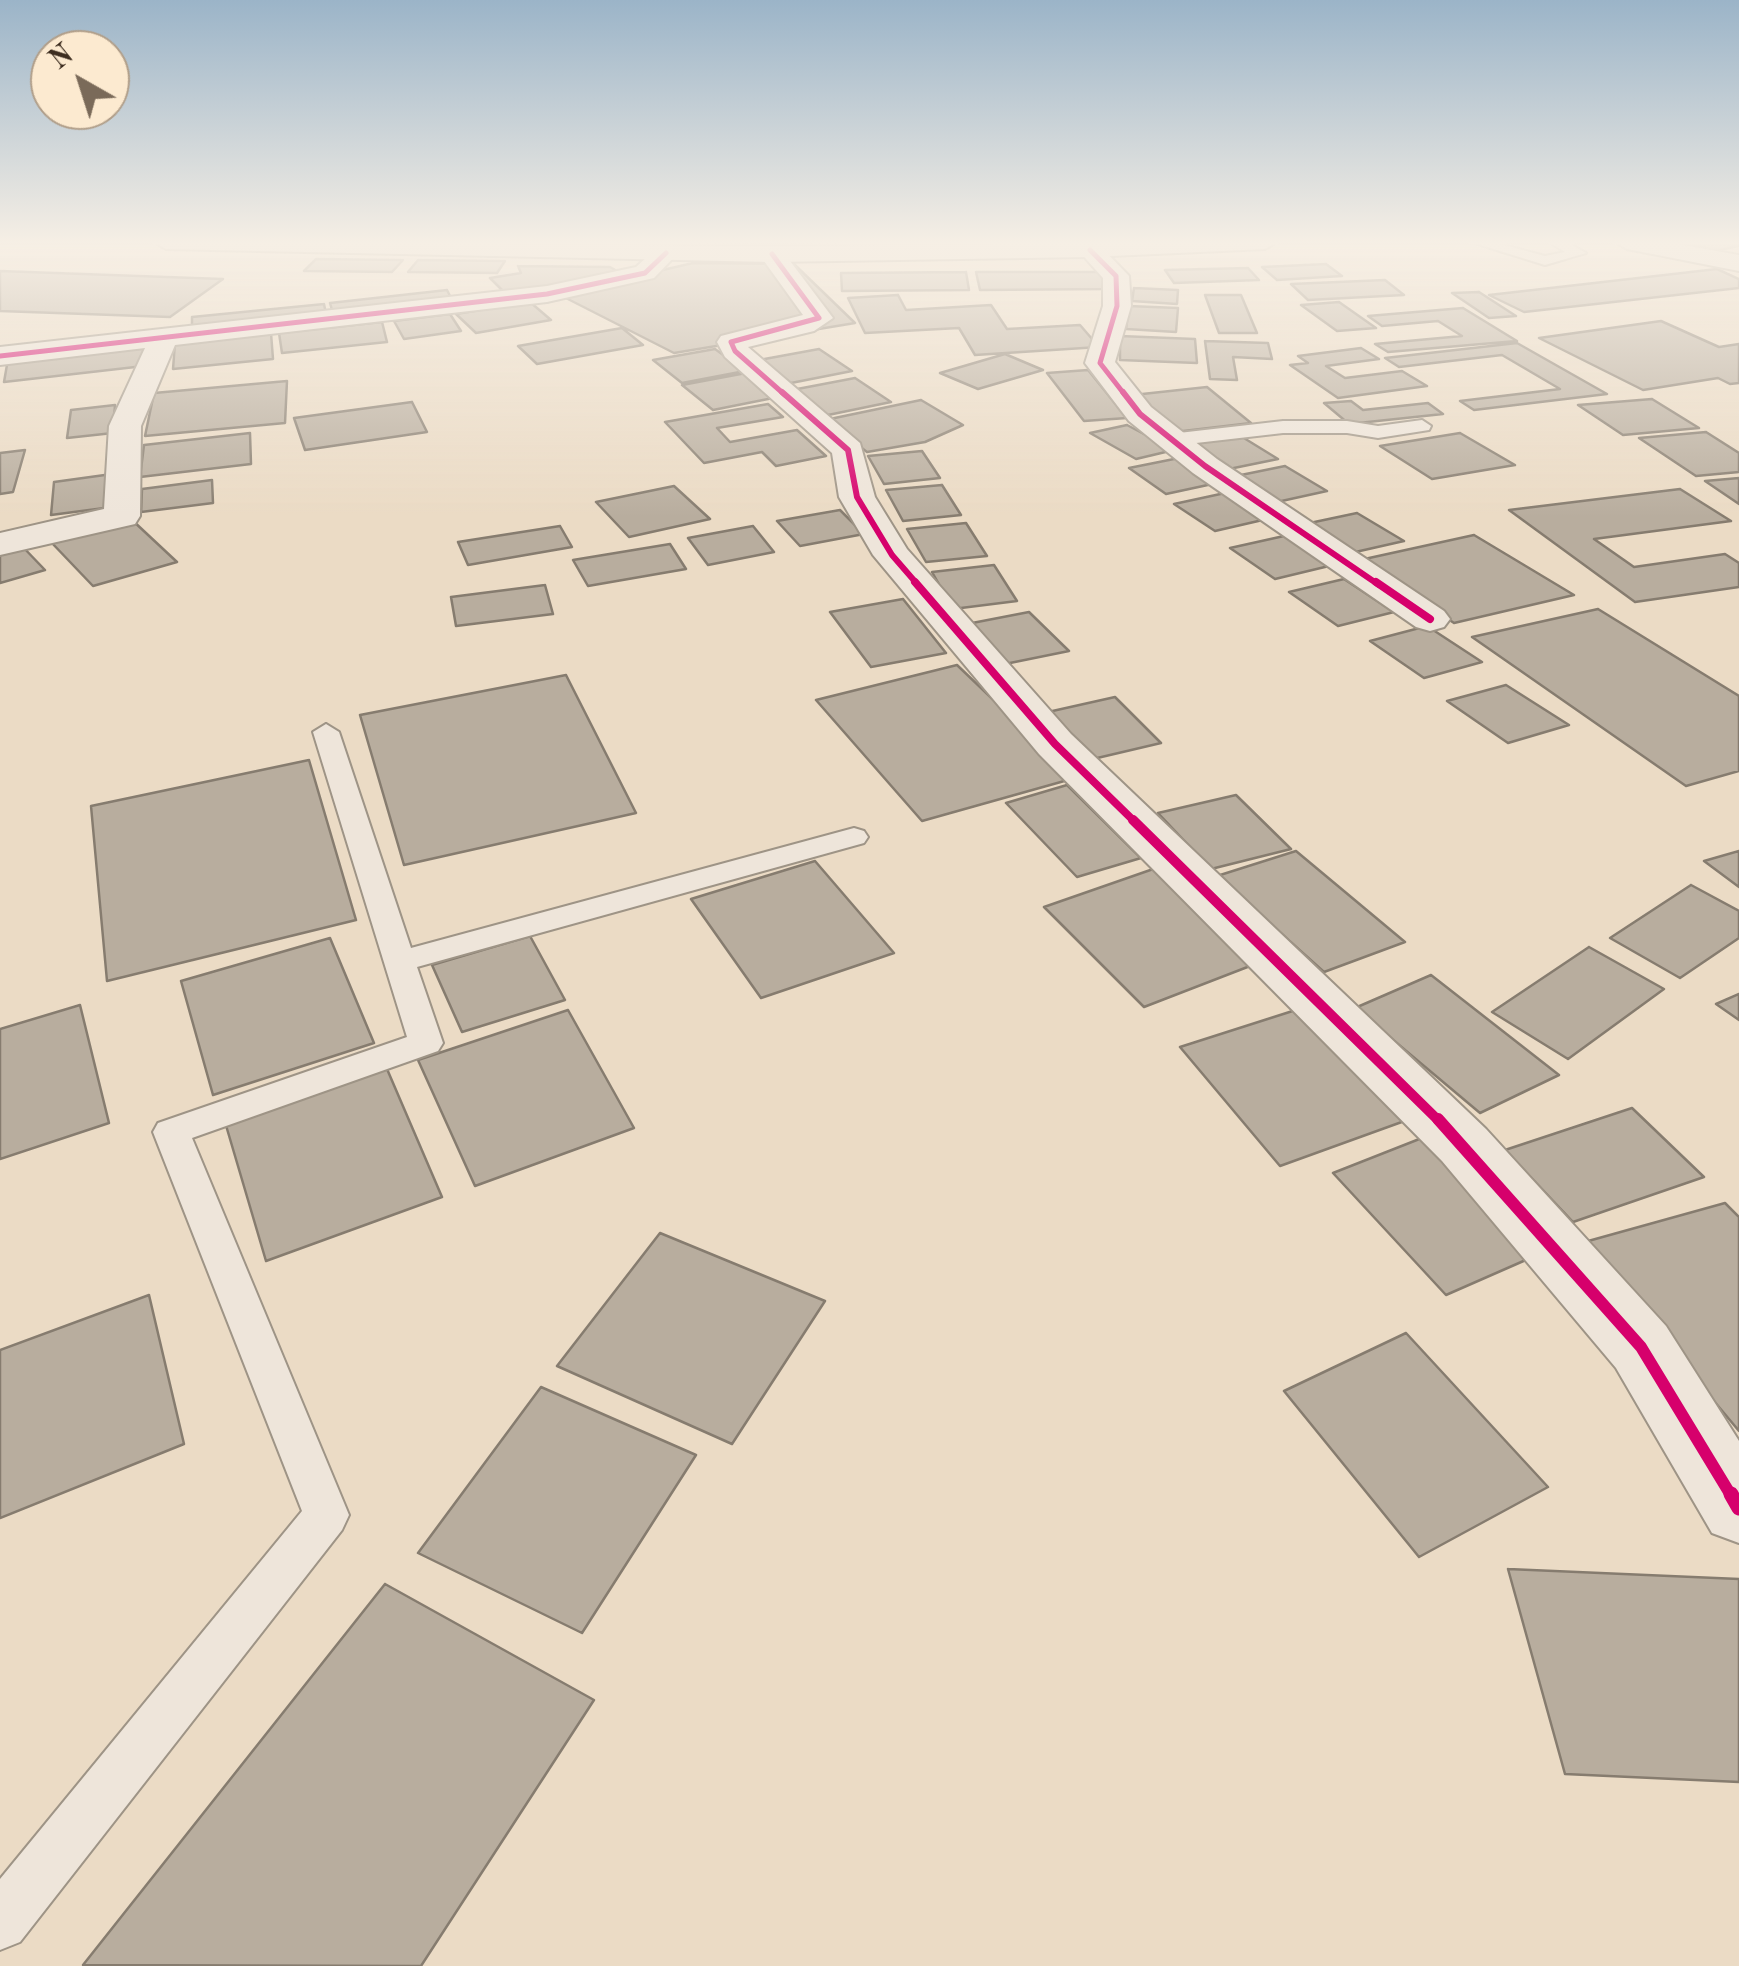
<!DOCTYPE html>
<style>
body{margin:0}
#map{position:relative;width:1739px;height:1966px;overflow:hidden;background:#ebdbc5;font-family:"Old Standard TT",serif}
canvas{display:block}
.north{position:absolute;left:30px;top:30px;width:100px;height:100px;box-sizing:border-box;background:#fcead0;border:2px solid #b09e89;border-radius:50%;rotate:321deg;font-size:28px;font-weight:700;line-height:40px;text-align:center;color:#3d2d1f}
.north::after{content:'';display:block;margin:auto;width:35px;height:45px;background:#7a6a59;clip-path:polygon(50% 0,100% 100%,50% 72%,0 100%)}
</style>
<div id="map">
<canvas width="1739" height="1966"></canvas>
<div class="north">N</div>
</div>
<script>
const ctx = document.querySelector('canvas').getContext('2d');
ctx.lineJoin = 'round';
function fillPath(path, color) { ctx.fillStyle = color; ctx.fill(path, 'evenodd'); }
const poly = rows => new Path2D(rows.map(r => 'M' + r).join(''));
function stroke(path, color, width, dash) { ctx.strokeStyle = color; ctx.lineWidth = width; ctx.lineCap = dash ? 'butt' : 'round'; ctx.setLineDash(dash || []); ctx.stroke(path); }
const building = poly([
 [1684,242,1739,242,1739,246,1716,251,1684,242],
 [316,259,403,260,392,272,304,271,316,259],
 [418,260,505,261,497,273,408,272,418,260],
 [693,263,794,264,855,323,674,353,558,294,693,263],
 [1326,264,1342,276,1277,280,1262,267,1326,264],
 [518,266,610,267,624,275,510,298,490,278,521,273,518,266],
 [1248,268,1259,280,1174,283,1165,270,1248,268],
 [1717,269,1739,279,1739,288,1524,312,1489,295,1717,269],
 [0,271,223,279,170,317,0,311,0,271],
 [966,272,969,290,842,291,841,273,966,272],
 [976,272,1100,272,1107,289,980,290,976,272],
 [1385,280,1404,295,1308,300,1291,284,1385,280],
 [1134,288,1178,290,1177,304,1132,301,1134,288],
 [447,290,454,304,334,317,330,303,447,290],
 [1479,292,1516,316,1489,318,1452,293,1479,292],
 [898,295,906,310,991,305,1007,329,1080,325,1099,347,975,355,959,328,865,333,848,298,898,295],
 [1205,295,1241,295,1257,333,1219,333,1205,295],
 [530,302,551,320,476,333,456,314,530,302],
 [1339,302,1376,328,1337,331,1301,305,1339,302],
 [324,304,327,319,192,332,192,317,324,304],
 [1129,306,1178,308,1176,332,1126,329,1129,306],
 [1463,308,1517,341,1388,352,1375,344,1462,336,1438,321,1382,326,1368,316,1463,308],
 [450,314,461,331,404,339,394,321,450,314],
 [1661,321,1719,347,1739,344,1739,383,1730,384,1718,378,1643,390,1539,338,1661,321],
 [382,322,387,342,282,353,279,333,382,322],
 [622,328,643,345,537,364,518,346,622,328],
 [271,333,273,359,173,369,175,343,271,333],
 [1120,336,1195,339,1197,363,1120,360,1120,336],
 [1205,341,1268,343,1272,359,1233,357,1237,380,1210,379,1205,341],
 [1517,343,1607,394,1474,410,1460,401,1560,389,1502,355,1399,367,1385,358,1517,343],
 [144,344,144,366,4,382,8,359,144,344],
 [1361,348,1379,359,1326,366,1345,378,1402,371,1427,386,1338,398,1290,365,1308,363,1298,356,1361,348],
 [715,349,745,371,682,383,653,360,715,349],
 [819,349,852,371,791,383,759,360,819,349],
 [1005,354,1043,370,978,389,940,373,1005,354],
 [1088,370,1127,418,1084,421,1047,373,1088,370],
 [746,373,778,397,713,410,682,385,746,373],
 [855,378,891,402,828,415,792,390,855,378],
 [287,381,285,423,145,436,154,393,287,381],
 [1207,387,1251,423,1175,432,1133,395,1207,387],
 [1652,399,1699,428,1623,435,1578,405,1652,399],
 [921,400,963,425,925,442,867,452,825,420,921,400],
 [1351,401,1363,410,1428,403,1443,414,1349,424,1324,403,1351,401],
 [412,402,427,432,305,450,294,418,412,402],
 [768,404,783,417,717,428,730,442,797,430,826,456,776,466,762,452,704,463,665,422,768,404],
 [115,405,113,433,67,438,71,410,115,405],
 [1127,425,1174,450,1136,459,1090,433,1127,425],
 [1706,432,1739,453,1739,472,1696,476,1639,438,1706,432],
 [250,433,251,464,140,477,144,445,250,433],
 [1460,433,1515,465,1432,479,1380,446,1460,433],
 [1239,435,1278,459,1229,469,1191,445,1239,435],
 [25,450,13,492,0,494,0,453,25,450],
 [922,451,940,478,884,484,868,456,922,451],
 [1179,458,1217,483,1166,494,1129,468,1179,458],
 [1285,466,1327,491,1277,502,1236,476,1285,466],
 [112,474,112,507,51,515,54,482,112,474],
 [1739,478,1739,504,1705,481,1739,478],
 [212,480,213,503,141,512,142,489,212,480],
 [942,485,961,515,903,521,886,490,942,485],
 [674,486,710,519,629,537,596,502,674,486],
 [1680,489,1731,521,1594,539,1634,567,1725,554,1739,563,1739,587,1635,602,1509,510,1680,489],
 [1225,493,1267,519,1215,531,1174,504,1225,493],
 [840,510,864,534,800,546,777,521,840,510],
 [1357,513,1404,541,1351,553,1305,524,1357,513],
 [131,519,177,562,93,586,50,541,131,519],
 [966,523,987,556,926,562,907,529,966,523],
 [560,526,572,547,468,565,458,542,560,526],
 [753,526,774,552,708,565,688,538,753,526],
 [1474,535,1574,595,1454,623,1360,560,1474,535],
 [1284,536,1329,566,1275,579,1230,548,1284,536],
 [670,544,686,569,588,586,573,560,670,544],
 [21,545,45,570,0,583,0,551,21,545],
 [994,565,1017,601,953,609,932,572,994,565],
 [1344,579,1394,612,1338,626,1289,592,1344,579],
 [545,585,553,614,456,626,451,597,545,585],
 [903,599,946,653,871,667,830,612,903,599],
 [1598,609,1739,696,1739,771,1686,786,1472,637,1598,609],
 [1029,612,1069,651,1005,664,967,624,1029,612],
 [1427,626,1482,662,1424,678,1370,641,1427,626],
 [957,665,1075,778,922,821,816,700,957,665],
 [566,675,636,813,404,865,360,715,566,675],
 [1506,685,1569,725,1508,743,1447,701,1506,685],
 [1115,697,1161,743,1093,759,1048,712,1115,697],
 [309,760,356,920,107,981,91,806,309,760],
 [1067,785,1141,858,1077,877,1006,803,1067,785],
 [1236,795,1291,849,1211,869,1158,813,1236,795],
 [1296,851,1405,942,1324,972,1217,876,1296,851],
 [1739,851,1739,887,1704,861,1739,851],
 [815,861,894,953,761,998,691,899,815,861],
 [1159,867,1263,961,1144,1007,1044,907,1159,867],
 [1691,885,1739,911,1739,938,1680,978,1610,938,1691,885],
 [530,936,565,1000,462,1032,432,965,530,936],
 [330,938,374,1043,213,1095,181,981,330,938],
 [1589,947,1664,989,1568,1059,1492,1012,1589,947],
 [1431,975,1559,1075,1480,1113,1355,1008,1431,975],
 [1739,994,1739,1020,1716,1004,1739,994],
 [80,1005,109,1123,0,1159,0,1029,80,1005],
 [1302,1008,1410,1119,1280,1166,1180,1047,1302,1008],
 [568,1010,634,1128,475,1186,418,1060,568,1010],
 [387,1069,442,1197,266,1261,225,1122,387,1069],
 [1632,1108,1704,1177,1573,1222,1505,1150,1632,1108],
 [1427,1136,1544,1252,1446,1295,1333,1173,1427,1136],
 [1725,1203,1739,1217,1739,1431,1581,1243,1725,1203],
 [660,1233,825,1301,732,1444,557,1366,660,1233],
 [149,1295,184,1444,0,1518,0,1350,149,1295],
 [1406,1333,1548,1487,1419,1557,1284,1391,1406,1333],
 [541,1387,696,1455,582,1633,418,1553,541,1387],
 [1508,1569,1739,1579,1739,1782,1565,1774,1508,1569],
 [385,1584,594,1700,421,1966,83,1965,385,1584]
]);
fillPath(building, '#b8ad9e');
stroke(building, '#867c6f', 2.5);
const lane = poly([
 [1471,242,1493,242,1545,256,1565,252,1549,242,1567,242,1586,253,1545,265,1471,242],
 [1422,420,1431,426,1429,430,1378,438,1347,433,1283,433,1170,446,1160,440,1170,434,1283,421,1347,421,1378,426,1422,420],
 [326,724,339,732,411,948,854,828,864,831,868,837,864,843,417,967,443,1043,438,1051,192,1138,349,1515,342,1530,20,1942,0,1950,0,1879,302,1511,153,1132,158,1123,407,1037,313,732,326,724]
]);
const street = poly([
 [1615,242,1666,242,1739,255,1739,271,1627,249,1615,242],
 [1090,243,1099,245,1129,276,1131,306,1115,362,1151,407,1217,459,1444,611,1450,619,1444,627,1430,631,1416,627,1193,473,1129,421,1085,363,1103,306,1103,278,1078,250,1090,243],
 [666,246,678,253,654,278,547,302,175,345,141,426,140,516,135,524,0,555,0,533,104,509,109,426,145,348,0,365,0,347,547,286,636,267,657,248,666,246],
 [772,246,781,249,833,318,814,331,748,347,860,443,875,497,907,549,1071,734,1486,1129,1666,1326,1739,1441,1739,1543,1712,1533,1616,1368,1442,1161,1039,754,873,555,839,497,832,453,725,357,717,342,721,336,803,315,759,254,772,246]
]);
const primary = poly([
 [154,242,772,246,1277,242,1265,249,1090,257,772,262,166,249,154,242]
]);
stroke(lane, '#9e9486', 4);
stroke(street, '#9e9486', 4);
stroke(primary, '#867c6f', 4);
fillPath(lane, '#eee5da');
fillPath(street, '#eee5da');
fillPath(primary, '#eae1d4');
stroke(poly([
 [1090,250,1116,276,1117,306,1100,363,1125,395],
 [772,254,819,318,731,342,735,351,785,395],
 [0,356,547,294,645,273,666,253]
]), '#d6006c', 5);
stroke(poly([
 [782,392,848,450,857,497,892,555,918,585],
 [1123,392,1140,414,1205,466,1379,585]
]), '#d6006c', 6);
stroke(poly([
 [915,582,1055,744,1136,823],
 [1376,582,1430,619]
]), '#d6006c', 8);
stroke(poly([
 [1133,820,1440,1122]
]), '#d6006c', 10);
stroke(poly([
 [1438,1119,1641,1347,1732,1497]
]), '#d6006c', 12);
stroke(poly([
 [1731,1494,1739,1508]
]), '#d6006c', 15);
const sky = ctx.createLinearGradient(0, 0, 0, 517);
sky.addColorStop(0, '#9bb4c8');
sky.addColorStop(0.47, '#f6efe5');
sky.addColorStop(1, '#f6efe500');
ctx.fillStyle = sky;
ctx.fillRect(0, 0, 1739, 517);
</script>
